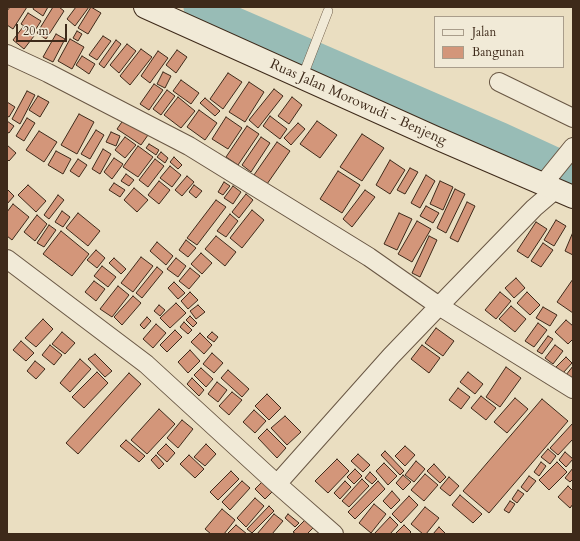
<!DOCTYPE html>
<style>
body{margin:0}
#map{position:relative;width:580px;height:541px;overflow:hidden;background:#eadec1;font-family:Cardo,serif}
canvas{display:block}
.frame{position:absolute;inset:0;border:8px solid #3e2a1a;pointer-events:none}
.legend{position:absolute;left:434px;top:16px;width:130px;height:52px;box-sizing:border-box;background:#f1ead7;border:1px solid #a99d8b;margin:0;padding:5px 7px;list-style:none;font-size:12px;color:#3e2a1a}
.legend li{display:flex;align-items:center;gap:8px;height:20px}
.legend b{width:20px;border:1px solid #a99d8b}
.scale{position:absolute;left:16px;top:24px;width:51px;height:18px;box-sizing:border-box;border:2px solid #3e2a1a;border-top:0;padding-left:5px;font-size:12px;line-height:14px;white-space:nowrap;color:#3e2a1a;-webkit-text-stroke:3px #f1ead7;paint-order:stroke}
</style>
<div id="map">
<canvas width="580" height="541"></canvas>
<div class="frame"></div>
<ul class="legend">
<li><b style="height:5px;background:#f1ead7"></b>Jalan</li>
<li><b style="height:11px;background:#d3967a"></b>Bangunan</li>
</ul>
<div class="scale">20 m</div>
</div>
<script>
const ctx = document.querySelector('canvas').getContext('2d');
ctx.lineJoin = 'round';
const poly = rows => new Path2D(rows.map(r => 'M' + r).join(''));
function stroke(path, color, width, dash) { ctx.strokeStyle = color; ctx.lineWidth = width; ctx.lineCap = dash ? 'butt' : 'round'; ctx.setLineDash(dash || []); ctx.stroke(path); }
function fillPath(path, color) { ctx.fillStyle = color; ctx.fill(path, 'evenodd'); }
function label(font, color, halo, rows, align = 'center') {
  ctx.font = font + ' Cardo,serif'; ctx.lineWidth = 4; ctx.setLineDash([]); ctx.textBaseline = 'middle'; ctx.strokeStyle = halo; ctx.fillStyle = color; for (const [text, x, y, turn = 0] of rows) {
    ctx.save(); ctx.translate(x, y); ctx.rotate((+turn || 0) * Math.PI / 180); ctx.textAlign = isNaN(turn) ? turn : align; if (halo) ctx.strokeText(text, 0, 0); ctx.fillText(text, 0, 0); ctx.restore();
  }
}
stroke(poly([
 [199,7,501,138,573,171]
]), '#98bcb6', 31);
const building = poly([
 [10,7,27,7,13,29,7,25,7,11,10,7],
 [34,7,48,7,43,16,33,9,34,7],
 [53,7,59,7,64,11,46,39,37,33,53,7],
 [76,7,89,7,75,26,67,19,76,7],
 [91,7,101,13,88,34,78,28,91,7],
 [28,13,41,21,34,32,21,24,28,13],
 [23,27,34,36,24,49,13,40,23,27],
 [77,31,82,34,78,41,73,38,77,31],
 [56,34,65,39,53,62,43,57,56,34],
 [103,36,111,41,97,60,89,55,103,36],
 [70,39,84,47,72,69,58,61,70,39],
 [116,40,121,44,104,68,99,64,116,40],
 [127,44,136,51,119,73,110,65,127,44],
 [141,49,152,57,130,85,120,76,141,49],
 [177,50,187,57,176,73,166,65,177,50],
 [158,51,168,58,150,83,141,76,158,51],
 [82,56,95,64,89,74,76,65,82,56],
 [163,72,171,76,165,88,157,84,163,72],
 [228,73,242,82,223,109,210,99,228,73],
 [181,80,199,93,191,104,173,91,181,80],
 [249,82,264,92,245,122,229,112,249,82],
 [154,84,163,90,149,110,140,104,154,84],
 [274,89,283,96,258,128,249,120,274,89],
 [167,90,175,96,161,115,153,109,167,90],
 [27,91,35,95,20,124,12,119,27,91],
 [38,96,49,102,40,117,29,110,38,96],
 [178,97,195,111,181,128,164,115,178,97],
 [292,97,302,105,289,124,278,116,292,97],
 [205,98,220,111,215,116,200,103,205,98],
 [7,102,15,107,9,117,7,116,7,102],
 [199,110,217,123,205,140,187,127,199,110],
 [79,114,94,122,77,154,61,145,79,114],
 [270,116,287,129,280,139,263,126,270,116],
 [226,117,242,128,228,149,212,139,226,117],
 [27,118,35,123,24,141,16,136,27,118],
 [124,119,148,135,141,145,117,129,124,119],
 [7,121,14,126,9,133,7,132,7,121],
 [317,121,337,135,320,158,300,144,317,121],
 [298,123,305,129,291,145,284,138,298,123],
 [247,126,259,134,238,165,226,157,247,126],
 [96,130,104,135,90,159,81,154,96,130],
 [39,131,57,142,44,162,26,150,39,131],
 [111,132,120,136,116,146,106,142,111,132],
 [362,134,384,148,362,181,340,167,362,134],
 [125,137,136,145,125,158,115,150,125,137],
 [261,137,270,143,251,172,242,165,261,137],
 [277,142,290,151,267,184,254,175,277,142],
 [149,144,159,150,156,155,146,148,149,144],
 [7,145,16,153,9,161,7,159,7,145],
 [138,146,153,157,138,177,123,167,138,146],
 [103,149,111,154,100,174,92,169,103,149],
 [56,151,71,159,63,174,48,165,56,151],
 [161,152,168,158,165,163,157,157,161,152],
 [174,157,182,165,178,169,170,162,174,157],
 [114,158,123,164,112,179,104,172,114,158],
 [78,159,87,165,79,177,70,171,78,159],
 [155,159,164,166,148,187,139,180,155,159],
 [390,160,405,170,390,194,376,185,390,160],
 [170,166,181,175,172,187,160,178,170,166],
 [410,168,418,172,405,194,397,190,410,168],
 [338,171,360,185,342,213,320,199,338,171],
 [126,174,134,180,129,186,121,181,126,174],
 [426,175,435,181,420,208,411,203,426,175],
 [187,176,194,182,182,196,175,190,187,176],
 [159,181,170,190,159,204,148,195,159,181],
 [440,181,453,187,443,210,430,204,440,181],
 [224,182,230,186,223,195,218,192,224,182],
 [114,183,125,190,120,197,109,190,114,183],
 [28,185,46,201,36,212,18,195,28,185],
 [194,185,202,191,196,198,189,192,194,185],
 [233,186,241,192,233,204,224,198,233,186],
 [134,188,148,200,137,212,124,200,134,188],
 [7,189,14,196,7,204,7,189],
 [455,189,465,194,446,233,437,228,455,189],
 [365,190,375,197,352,227,343,219,365,190],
 [246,194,253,200,239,218,232,212,246,194],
 [58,195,64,200,49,219,44,215,58,195],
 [216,200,226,207,197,245,187,238,216,200],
 [467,202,475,206,458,242,450,238,467,202],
 [13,204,29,217,12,240,7,236,7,212,13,204],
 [426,206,439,213,433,223,420,216,426,206],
 [252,210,264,220,242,248,230,238,252,210],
 [62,211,70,217,63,227,55,222,62,211],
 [78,213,100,231,88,246,66,228,78,213],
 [399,213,412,219,397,250,384,244,399,213],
 [230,214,238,221,226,237,217,231,230,214],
 [37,215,47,224,35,241,24,232,37,215],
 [556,220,566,226,554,246,544,240,556,220],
 [417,221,431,229,412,262,398,254,417,221],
 [536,222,547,229,528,258,517,251,536,222],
 [49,225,56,230,44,247,37,243,49,225],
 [61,231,89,254,72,276,43,254,61,231],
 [573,232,573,255,565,251,573,232],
 [216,236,236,252,225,266,205,249,216,236],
 [429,236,437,240,420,277,412,273,429,236],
 [186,240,196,248,188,257,179,250,186,240],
 [157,242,173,256,166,265,150,251,157,242],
 [543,243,553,250,541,267,531,261,543,243],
 [96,250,105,258,97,268,87,260,96,250],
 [201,253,212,263,202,274,191,264,201,253],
 [141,257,153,266,133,292,121,283,141,257],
 [114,258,126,269,121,274,109,263,114,258],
 [176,258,186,266,178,277,167,269,176,258],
 [102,266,116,277,108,287,94,276,102,266],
 [157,267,163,272,142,298,136,293,157,267],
 [190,268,200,276,189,289,179,281,190,268],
 [516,278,525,288,514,298,505,288,516,278],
 [573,279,573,313,557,302,573,279],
 [94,281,105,289,96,301,85,292,94,281],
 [174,282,185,293,178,299,168,288,174,282],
 [118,286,129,295,112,317,100,309,118,286],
 [190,292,198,300,188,309,181,301,190,292],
 [500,292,511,301,496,319,485,310,500,292],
 [527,292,540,305,530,315,517,303,527,292],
 [133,296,141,303,122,325,114,317,133,296],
 [176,303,186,313,170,328,160,318,176,303],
 [159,305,165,310,160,316,154,311,159,305],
 [198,305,205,312,196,319,190,311,198,305],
 [511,306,526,319,515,332,499,319,511,306],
 [543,307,557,315,550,326,536,318,543,307],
 [190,316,197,323,193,327,186,320,190,316],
 [147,317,151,321,144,329,140,325,147,317],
 [43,319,53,329,36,347,25,338,43,319],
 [566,320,573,326,573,339,568,344,555,332,566,320],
 [184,322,192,330,188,334,180,327,184,322],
 [538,323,547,330,534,347,525,341,538,323],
 [156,324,166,333,153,348,143,339,156,324],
 [436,328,454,341,443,356,425,343,436,328],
 [175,330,182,337,167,352,160,345,175,330],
 [62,332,75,343,65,354,52,344,62,332],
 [212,332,218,337,214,342,207,337,212,332],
 [200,333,212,345,204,354,191,342,200,333],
 [548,336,553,339,542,354,537,351,548,336],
 [21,341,34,353,26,361,13,350,21,341],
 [50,345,62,355,54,365,42,355,50,345],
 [422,345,440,358,429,373,411,359,422,345],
 [555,345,563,351,553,364,545,358,555,345],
 [190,350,200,361,188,373,178,362,190,350],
 [212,353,223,363,214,373,203,364,212,353],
 [95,354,112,371,105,377,88,359,95,354],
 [566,357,572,363,563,373,556,367,566,357],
 [80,359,91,369,70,392,60,383,80,359],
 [35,361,45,369,36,379,27,371,35,361],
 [573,366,573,381,566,375,573,366],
 [506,367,521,378,500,407,486,397,506,367],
 [201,368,213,379,206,387,194,375,201,368],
 [228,370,249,389,242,397,221,378,228,370],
 [97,372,108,383,84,408,72,397,97,372],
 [468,372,483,384,475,394,460,382,468,372],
 [129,373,141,384,78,454,66,443,129,373],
 [192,378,204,390,199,396,187,384,192,378],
 [217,382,227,390,218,402,208,394,217,382],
 [458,388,470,397,461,409,449,400,458,388],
 [232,392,242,400,229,415,219,406,232,392],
 [267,394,281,408,269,420,255,406,267,394],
 [481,396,496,408,486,420,471,408,481,396],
 [515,398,528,409,507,433,494,422,515,398],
 [542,399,568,421,489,513,463,491,542,399],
 [159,409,175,424,147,454,131,440,159,409],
 [254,410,266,421,255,433,243,422,254,410],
 [285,416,301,432,287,445,271,428,285,416],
 [182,420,193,429,178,448,167,438,182,420],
 [573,423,573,439,558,455,550,448,573,423],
 [267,429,286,448,277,458,258,438,267,429],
 [126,440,145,456,139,462,120,446,126,440],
 [166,444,175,453,167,462,157,453,166,444],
 [206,444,216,454,205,466,194,457,206,444],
 [405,446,415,455,405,466,395,456,405,446],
 [548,449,556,456,550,464,541,457,548,449],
 [385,451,404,471,400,475,381,455,385,451],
 [565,452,573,459,566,467,559,460,565,452],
 [358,454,370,465,363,472,351,461,358,454],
 [156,455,164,464,159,469,151,460,156,455],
 [189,455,204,469,195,478,180,464,189,455],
 [337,459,349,471,328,493,315,481,337,459],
 [416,461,425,469,414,482,405,475,416,461],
 [541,462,546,466,539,476,534,472,541,462],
 [557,462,567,472,549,490,539,480,557,462],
 [384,463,397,476,388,485,376,471,384,463],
 [434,464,446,477,440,483,427,471,434,464],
 [573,468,573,479,570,482,565,478,573,468],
 [355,469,362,476,354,484,347,477,355,469],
 [231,471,239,479,218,500,210,492,231,471],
 [370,472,377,479,372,484,365,478,370,472],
 [425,474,438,485,424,501,411,490,425,474],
 [403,475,411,482,403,490,396,483,403,475],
 [529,476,536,481,527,492,521,487,529,476],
 [449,477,459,486,450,496,440,488,449,477],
 [265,479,275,489,265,499,255,489,265,479],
 [362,479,369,486,349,507,342,501,362,479],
 [242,481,250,488,230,510,222,502,242,481],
 [345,481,351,487,340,499,334,493,345,481],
 [378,481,385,489,355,519,348,512,378,481],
 [568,486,573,491,573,504,570,508,558,497,568,486],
 [518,490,524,494,517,503,512,499,518,490],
 [392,491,400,500,391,509,383,501,392,491],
 [460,495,482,514,473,523,452,505,460,495],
 [409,496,418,505,401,523,392,514,409,496],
 [255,498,264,506,246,527,237,518,255,498],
 [510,501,515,504,509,513,504,510,510,501],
 [374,504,386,514,371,533,359,523,374,504],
 [269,506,274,511,252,533,247,529,269,506],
 [425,507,439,518,426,534,423,534,411,524,425,507],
 [222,509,235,520,224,534,211,534,205,529,222,509],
 [274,514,283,521,272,534,257,534,274,514],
 [288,514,299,523,295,527,285,518,288,514],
 [390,517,398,525,390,534,374,534,390,517],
 [306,519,314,527,307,534,296,534,293,532,306,519],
 [236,525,247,534,227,534,236,525],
 [404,525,411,532,409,534,395,534,404,525],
 [439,527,446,534,433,534,439,527]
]);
fillPath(building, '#d3967a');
stroke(building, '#3e2a1a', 1);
const service = poly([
 [302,78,328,11]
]);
const minor = poly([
 [7,54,48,73,189,146,369,257,439,306,573,389],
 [499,82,573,118],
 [543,184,573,147],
 [7,259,146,364,277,484,334,534],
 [277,484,391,356,439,306,534,208,555,190]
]);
const secondary = poly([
 [145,7,434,137,573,197]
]);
stroke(service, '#695744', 10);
stroke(minor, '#695744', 20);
stroke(secondary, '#3e2a1a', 24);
stroke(service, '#f1ead7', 9);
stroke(minor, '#f1ead7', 18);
stroke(secondary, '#f1ead7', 22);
label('14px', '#3e2a1a', '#f1ead7', [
 ["Ruas Jalan Morowudi - Benjeng",358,103,24]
]);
</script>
